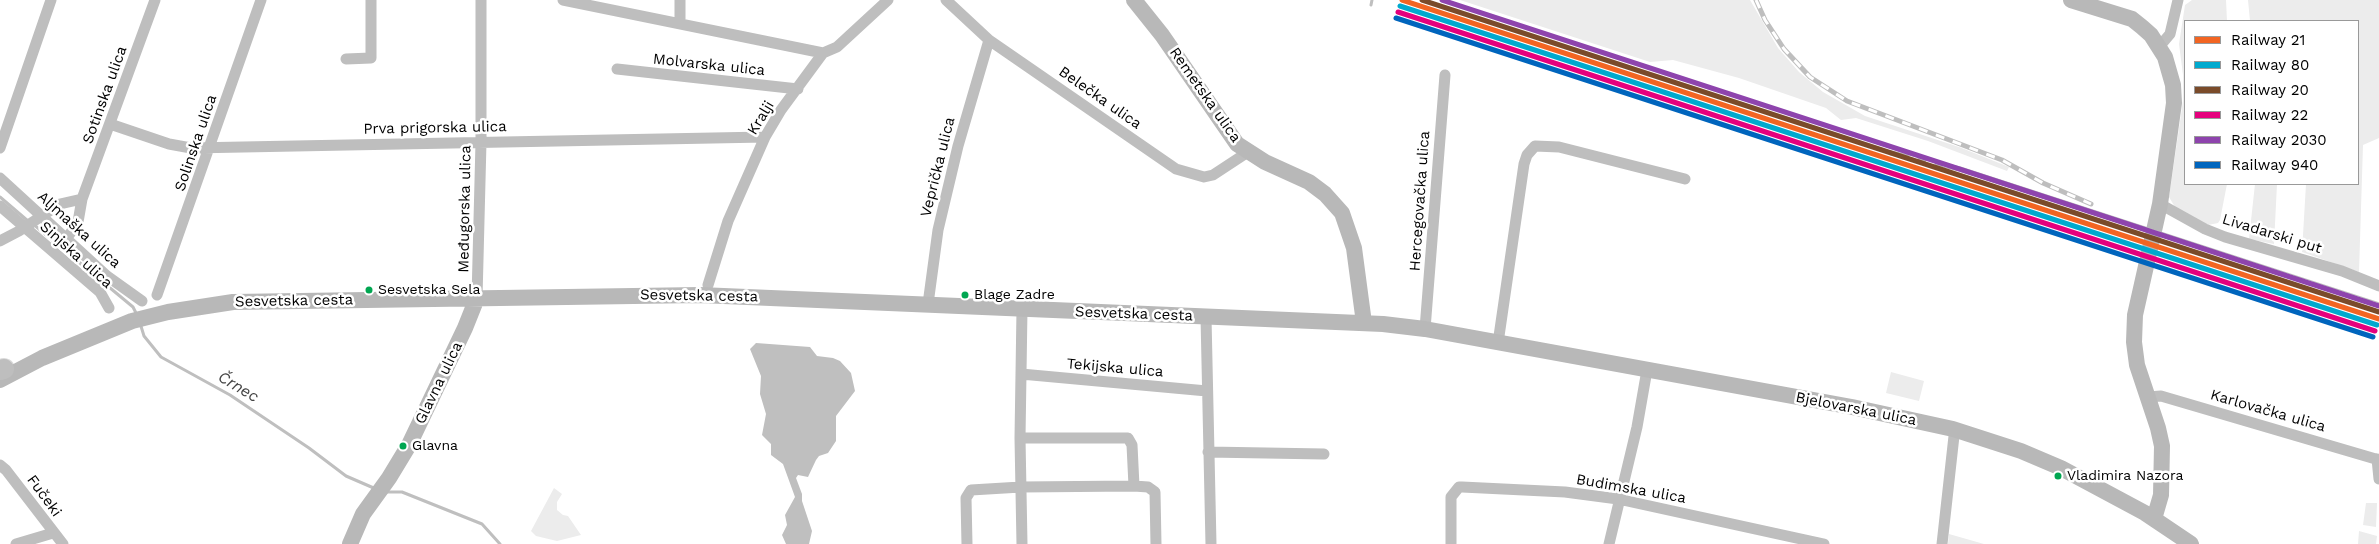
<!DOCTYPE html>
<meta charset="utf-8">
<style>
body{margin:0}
#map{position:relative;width:2379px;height:544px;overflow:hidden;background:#fff;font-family:"Work Sans",sans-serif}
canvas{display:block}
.legend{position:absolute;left:2184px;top:20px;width:175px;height:165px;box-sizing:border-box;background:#fff;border:1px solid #999;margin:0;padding:6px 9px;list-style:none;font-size:15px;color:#000}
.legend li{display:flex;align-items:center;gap:10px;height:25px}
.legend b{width:25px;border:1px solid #999}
</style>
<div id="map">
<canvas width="2379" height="544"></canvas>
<ul class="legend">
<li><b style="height:6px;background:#f26522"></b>Railway 21</li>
<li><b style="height:6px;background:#00a9ce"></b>Railway 80</li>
<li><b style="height:6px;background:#7a4b2a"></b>Railway 20</li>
<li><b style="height:6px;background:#e5007d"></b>Railway 22</li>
<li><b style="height:6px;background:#8e44ad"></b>Railway 2030</li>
<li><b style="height:6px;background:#0065bd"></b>Railway 940</li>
</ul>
</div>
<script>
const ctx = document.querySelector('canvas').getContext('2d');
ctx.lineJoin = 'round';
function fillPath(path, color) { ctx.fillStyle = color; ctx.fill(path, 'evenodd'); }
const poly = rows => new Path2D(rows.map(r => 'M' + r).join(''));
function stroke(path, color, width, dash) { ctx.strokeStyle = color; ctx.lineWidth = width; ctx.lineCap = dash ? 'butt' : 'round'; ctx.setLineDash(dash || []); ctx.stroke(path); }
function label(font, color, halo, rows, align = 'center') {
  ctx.font = font + ' "Work Sans",sans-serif'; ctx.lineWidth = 5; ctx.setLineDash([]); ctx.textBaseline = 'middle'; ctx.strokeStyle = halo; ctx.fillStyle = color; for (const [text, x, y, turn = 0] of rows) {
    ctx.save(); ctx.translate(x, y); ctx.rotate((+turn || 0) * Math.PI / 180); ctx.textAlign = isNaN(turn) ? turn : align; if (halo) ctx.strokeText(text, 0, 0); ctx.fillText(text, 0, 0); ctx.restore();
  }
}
fillPath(poly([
 [1460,0,1750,0,1778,48,1799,72,1823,92,1865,116,1959,147,2009,167,2007,171,1928,141,1856,118,1841,120,1826,108,1739,78,1673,60,1650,62],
 [2192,0,2226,0,2227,21,2185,21,2185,184,2227,184,2220,220,2218,223,2208,225,2175,207,2169,197,2183,101,2183,75,2179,44,2185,5],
 [2248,0,2379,0,2379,138,2363,145,2359,272,2302,252,2306,184,2358,184,2358,21,2250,21],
 [2255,184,2277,184,2274,244,2249,239],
 [1891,372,1924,381,1919,401,1886,393],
 [554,488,562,494,557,502,557,510,563,515,568,516,581,535,557,541,536,536,531,531],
 [2366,503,2377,503,2376,527,2363,525],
 [2359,531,2377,536,2376,544,2358,544],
 [1949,534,1984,544,1948,544]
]), '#ececec');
fillPath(poly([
 [756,343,810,347,817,356,833,358,840,361,851,373,855,391,836,416,836,441,828,453,819,456,816,460,808,477,798,475,796,478,802,494,802,501,812,531,809,544,786,544,782,535,787,525,785,515,795,497,783,464,771,455,771,444,762,435,766,414,760,394,761,376,750,349]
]), '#bfbfbf');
stroke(poly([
 [1371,5,1372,0],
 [0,197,28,221],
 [33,224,133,307,137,315],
 [140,323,144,336,161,357,230,395,309,448,346,476,376,489],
 [384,492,402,492,482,524,500,544]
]), '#bfbfbf', 3);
const highway = poly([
 [0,370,4,369]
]);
stroke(highway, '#dbdbdb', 22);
stroke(poly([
 [563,0,823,53,837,47,888,0],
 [680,0,680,23],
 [946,0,989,40,1176,169,1204,177,1213,175,1248,152],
 [2159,47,2170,34,2178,0],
 [346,59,371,58,371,0],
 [617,69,798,89],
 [110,124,169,144,191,148,765,137],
 [0,148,51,0],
 [0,178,107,276,142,301],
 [2160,204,2205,229,2225,237,2342,271,2379,286],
 [0,206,100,292,109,308],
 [67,238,78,222,82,199,155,0],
 [0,241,19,231,60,204,82,199],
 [708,285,728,221,765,137,781,110,823,53],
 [157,295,261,0],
 [477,298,481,142,481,0],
 [928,304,938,230,958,146,989,40],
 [1022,309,1020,438,1022,544],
 [1206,317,1211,544],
 [1425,329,1445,75],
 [1498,343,1524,164,1527,155,1535,146,1559,147,1685,179],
 [1021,374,1207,391],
 [2148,397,2161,396,2379,460],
 [1020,438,1128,438,1132,445,1134,486],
 [1208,452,1324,454],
 [2377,459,2379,479],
 [0,465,6,470,63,544],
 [16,544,53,533],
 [967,544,966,498,971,490,1021,487,1134,486,1148,487,1155,492,1156,544],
 [1451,544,1451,497,1459,487,1462,487,1565,492,1618,499,1824,544],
 [1609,544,1637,427,1647,370],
 [1942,544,1954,436,1953,429]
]), '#bebebe', 11);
stroke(poly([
 [1134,0,1162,35,1237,144,1265,162,1309,182,1325,194,1342,213,1354,248,1364,323],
 [2071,0,2132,19,2142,27,2151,35,2165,57,2173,85,2174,103,2160,204,2135,315,2134,342,2137,365,2158,428,2162,446,2161,495,2154,519],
 [0,380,42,358,132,321,168,312,233,302,700,295,1383,324,1425,329,1852,407,1953,429,2021,451,2061,468,2145,513,2191,544],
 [350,544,363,514,389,478,409,445,465,328,477,298]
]), '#b8b8b8', 16);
stroke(highway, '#bebebe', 20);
const rail = poly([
 [1756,0,1765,20,1784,49,1810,77,1847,101,2002,160,2043,183,2091,204],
 [1891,153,1960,169,2379,305]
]);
stroke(rail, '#bebebe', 5);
stroke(rail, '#fff', 3, [9]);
stroke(poly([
 [1402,0,2379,319]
]), '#f26522', 5);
stroke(poly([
 [1400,6,2377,325]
]), '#00a9ce', 5);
stroke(poly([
 [1422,0,2379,312]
]), '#7a4b2a', 5);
stroke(poly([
 [1398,12,2375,331]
]), '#e5007d', 5);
stroke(poly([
 [1442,0,2379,306]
]), '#8e44ad', 5);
stroke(poly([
 [1396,18,2373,337]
]), '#0065bd', 5);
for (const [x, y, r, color] of [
 [369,290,4.5,"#00a651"],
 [965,295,4.5,"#00a651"],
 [403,446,4.5,"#00a651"],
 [2058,476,4.5,"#00a651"]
]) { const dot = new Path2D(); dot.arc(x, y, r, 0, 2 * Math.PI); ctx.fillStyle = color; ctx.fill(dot); stroke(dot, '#fff', 2); }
label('14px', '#000', '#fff', [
 ["Sesvetska Sela",378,290],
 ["Blage Zadre",974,295],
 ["Glavna",412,446],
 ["Vladimira Nazora",2067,476]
], 'left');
label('15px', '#000', '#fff', [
 ["Molvarska ulica",709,65,6],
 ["Sotinska ulica",105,95,-70],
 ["Remetska ulica",1205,95,55],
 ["Belečka ulica",1100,98,35],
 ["Kralji",761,118,-59],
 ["Prva prigorska ulica",435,128,-1],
 ["Solinska ulica",196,143,-71],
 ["Veprička ulica",938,167,-76],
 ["Hercegovačka ulica",1420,201,-86],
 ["Međugorska ulica",465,209,-89],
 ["Aljmaška ulica",79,230,42],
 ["Livadarski put",2272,234,17],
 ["Sinjska ulica",76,255,42],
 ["Sesvetska cesta",699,296,1],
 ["Sesvetska cesta",294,301,-1],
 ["Sesvetska cesta",1134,314,2],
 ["Tekijska ulica",1115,368,5],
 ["Glavna ulica",439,383,-64],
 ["Bjelovarska ulica",1856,409,11],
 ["Karlovačka ulica",2268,411,16],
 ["Budimska ulica",1631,489,10],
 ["Fučeki",44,496,54]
]);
label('italic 16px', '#444', '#fff', [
 ["Črnec",238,387,31]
]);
</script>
